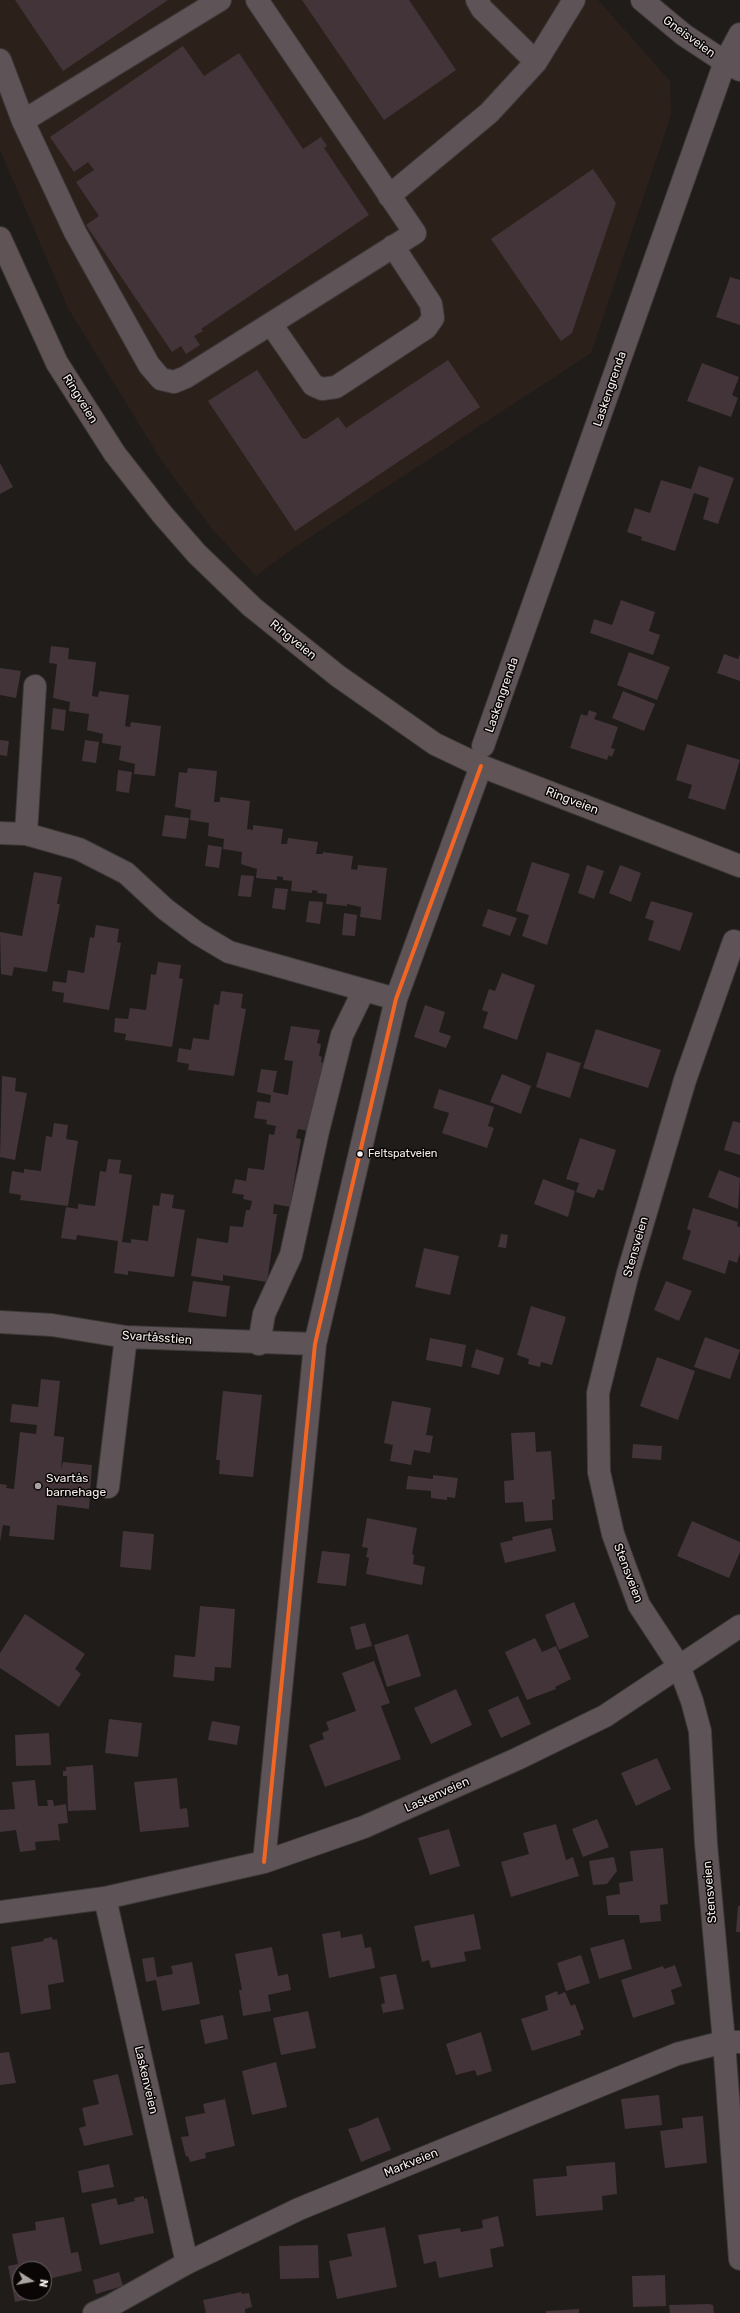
<!DOCTYPE html>
<meta charset="utf-8">
<style>
body{margin:0}
#map{position:relative;width:740px;height:2313px;overflow:hidden;background:#1f1c1a;font-family:Rubik,sans-serif}
canvas{display:block}
.north{position:absolute;left:12px;top:2261px;width:40px;height:40px;box-sizing:border-box;background:#090605;border:1px solid #676261;border-radius:50%;rotate:101deg;font-size:11px;font-weight:700;line-height:16px;text-align:center;color:#f3edeb}
.north::after{content:'';display:block;margin:auto;width:14px;height:18px;background:#a9a4a2;clip-path:polygon(50% 0,100% 100%,50% 72%,0 100%)}
</style>
<div id="map">
<canvas width="740" height="2313"></canvas>
<div class="north">N</div>
</div>
<script>
const ctx = document.querySelector('canvas').getContext('2d');
ctx.lineJoin = 'round';
function fillPath(path, color) { ctx.fillStyle = color; ctx.fill(path, 'evenodd'); }
const poly = rows => new Path2D(rows.map(r => 'M' + r).join(''));
function stroke(path, color, width, dash) { ctx.strokeStyle = color; ctx.lineWidth = width; ctx.lineCap = dash ? 'butt' : 'round'; ctx.setLineDash(dash || []); ctx.stroke(path); }
function label(font, color, halo, rows, align = 'center') {
  ctx.font = font + ' Rubik,sans-serif'; ctx.lineWidth = 3; ctx.setLineDash([]); ctx.textBaseline = 'middle'; ctx.strokeStyle = halo; ctx.fillStyle = color; for (const [text, x, y, turn = 0] of rows) {
    ctx.save(); ctx.translate(x, y); ctx.rotate((+turn || 0) * Math.PI / 180); ctx.textAlign = isNaN(turn) ? turn : align; if (halo) ctx.strokeText(text, 0, 0); ctx.fillText(text, 0, 0); ctx.restore();
  }
}
fillPath(poly([
 [0,0,598,0,670,81,671,115,591,353,295,547,256,576,213,530,161,460,68,308,0,150]
]), '#2c201b');
fillPath(poly([
 [15,0,168,0,63,71],
 [302,0,409,0,456,70,384,120],
 [183,46,204,76,239,53,303,149,321,137,327,146,324,148,369,215,201,329,203,331,194,336,200,345,186,354,181,346,172,352,86,225,99,216,76,182,94,170,88,162,74,172,50,137],
 [593,169,616,203,572,333,561,341,491,239],
 [730,277,740,280,740,325,716,317],
 [448,360,480,407,295,531,208,401,257,370,302,438,306,439,338,417,346,428],
 [702,363,739,377,732,395,738,398,731,417,687,401],
 [0,463,13,487,0,494],
 [699,466,734,478,718,524,703,519,709,498,694,493,675,551,641,540,642,537,627,532,635,508,650,513,661,480,691,489],
 [621,600,655,612,649,631,660,635,653,655,590,633,594,619,612,625],
 [51,646,69,648,68,659,96,662,92,696,98,697,99,691,129,695,125,726,130,727,131,722,161,726,155,776,134,774,135,764,119,760,121,746,102,743,103,734,87,730,89,714,69,711,70,702,53,698,57,664,49,663],
 [629,652,670,667,657,700,617,685],
 [724,654,738,659,740,654,740,681,717,673],
 [0,668,21,671,16,698,0,695],
 [623,691,655,704,644,731,612,718],
 [53,708,66,710,64,731,51,729],
 [589,710,597,713,594,719,618,727,611,748,615,749,612,757,609,755,607,760,570,748,581,714,587,716],
 [0,740,9,741,7,756,0,755],
 [85,740,99,742,96,763,82,761],
 [687,744,740,760,725,810,688,798,692,785,676,780],
 [188,768,217,771,214,802,220,802,220,797,250,801,247,829,253,830,253,825,283,829,281,844,287,844,288,838,318,842,316,854,323,854,323,852,353,856,351,869,357,870,358,865,387,868,381,920,360,917,361,907,347,904,347,906,326,904,327,894,317,893,318,891,312,890,312,893,291,891,292,881,283,880,283,877,277,876,277,880,256,878,257,869,241,864,242,852,223,849,224,839,208,836,209,823,190,820,191,810,175,807,179,772,187,773],
 [118,770,132,772,129,793,116,791],
 [165,815,189,818,186,839,162,836],
 [208,845,222,847,219,868,205,866],
 [532,862,570,874,547,945,522,936,529,915,516,911],
 [587,865,604,871,594,899,578,893],
 [620,865,641,873,631,902,609,893],
 [34,872,62,877,57,904,60,904,47,972,14,967,12,976,1,974,0,932,22,936],
 [241,875,254,876,251,897,238,896],
 [275,888,288,889,285,910,272,908],
 [309,901,323,902,320,924,306,922],
 [651,901,693,913,680,951,648,940,654,921,645,918],
 [488,909,517,918,510,936,482,926],
 [344,913,357,915,355,936,342,935],
 [96,925,119,929,117,942,121,943,109,1010,63,1002,64,993,52,991,53,981,66,983,68,970,84,973,90,937,94,938],
 [158,962,181,965,179,978,183,979,172,1047,125,1040,126,1034,114,1032,115,1018,128,1019,130,1008,146,1010,151,974,156,975],
 [502,973,535,985,517,1040,483,1028,488,1012,482,1010,489,989,495,991],
 [221,991,243,994,241,1008,246,1009,234,1076,188,1070,189,1064,177,1062,179,1048,191,1050,193,1038,209,1040,214,1004,219,1005],
 [425,1005,445,1012,439,1032,451,1036,446,1048,414,1037],
 [291,1026,320,1030,317,1043,321,1044,319,1056,322,1057,321,1062,329,1064,314,1132,298,1129,296,1138,301,1139,290,1207,274,1204,273,1214,277,1214,267,1282,223,1275,223,1281,191,1276,197,1238,228,1243,230,1226,243,1227,246,1210,250,1210,252,1201,243,1199,244,1195,232,1193,235,1179,246,1181,248,1168,264,1170,269,1134,274,1135,276,1126,266,1124,267,1120,254,1118,257,1101,270,1103,271,1095,257,1092,261,1069,277,1071,273,1092,288,1095,293,1061,284,1060],
 [596,1029,661,1050,648,1088,583,1068],
 [547,1052,581,1063,570,1098,536,1087],
 [502,1074,531,1086,521,1114,490,1102],
 [2,1076,16,1078,15,1091,27,1093,15,1160,0,1157],
 [439,1089,494,1107,488,1126,494,1128,487,1148,442,1133,449,1113,433,1108],
 [733,1121,740,1123,740,1155,724,1150],
 [54,1123,68,1125,66,1139,78,1141,68,1206,20,1200,21,1195,9,1193,12,1171,24,1173,24,1169,41,1171,46,1136,52,1137],
 [580,1138,616,1150,603,1191,598,1189,594,1198,576,1192,579,1183,566,1179],
 [108,1159,121,1160,119,1173,132,1175,122,1242,131,1243,131,1239,148,1241,153,1205,159,1206,161,1193,174,1195,172,1208,185,1210,174,1277,128,1271,128,1275,114,1273,118,1241,77,1235,76,1240,61,1238,66,1207,78,1209,78,1204,95,1206,100,1171,106,1172],
 [719,1170,740,1178,738,1209,708,1197],
 [543,1179,575,1191,568,1217,534,1204],
 [693,1208,738,1222,737,1226,740,1227,740,1253,737,1263,729,1260,725,1274,682,1259,691,1231,687,1229],
 [501,1234,508,1235,506,1248,498,1247],
 [424,1248,459,1256,450,1295,415,1287],
 [193,1281,230,1286,226,1317,188,1312],
 [666,1281,692,1291,679,1321,654,1310],
 [531,1306,566,1317,552,1365,541,1362,540,1367,528,1364,529,1359,517,1355],
 [705,1337,740,1350,730,1379,694,1367],
 [430,1338,466,1345,462,1367,426,1360],
 [476,1349,504,1358,499,1375,471,1367],
 [657,1357,695,1371,678,1420,640,1406],
 [41,1379,60,1381,54,1436,64,1437,61,1469,63,1462,92,1465,89,1509,57,1505,54,1540,9,1536,10,1526,3,1525,0,1542,0,1484,7,1485,6,1488,14,1489,20,1432,36,1434,37,1425,10,1422,12,1404,38,1407],
 [223,1391,262,1395,253,1477,219,1474,220,1460,216,1460],
 [392,1401,431,1408,426,1435,433,1436,430,1453,414,1450,411,1465,390,1461,393,1445,384,1443],
 [535,1432,536,1452,551,1451,555,1499,552,1500,553,1520,525,1522,523,1502,505,1503,504,1481,514,1480,511,1433],
 [633,1444,662,1446,661,1460,632,1458],
 [433,1475,458,1478,455,1498,447,1497,447,1500,431,1498,431,1491,406,1489,408,1476,433,1479],
 [367,1518,417,1528,412,1554,414,1555,413,1564,425,1567,422,1585,366,1574,369,1558,366,1557,368,1548,362,1547],
 [692,1521,740,1542,740,1552,729,1578,677,1556],
 [551,1528,556,1551,505,1563,500,1543,513,1540,512,1537],
 [123,1531,154,1534,151,1570,120,1567],
 [322,1551,350,1554,346,1586,317,1583],
 [574,1602,589,1637,559,1650,545,1615],
 [200,1606,235,1609,231,1668,215,1667,214,1681,173,1677,175,1655,195,1657],
 [25,1614,85,1654,75,1669,81,1674,59,1707,0,1668,0,1653],
 [365,1623,372,1646,356,1650,350,1627],
 [408,1634,421,1676,387,1687,374,1645],
 [535,1638,542,1652,556,1646,571,1679,555,1687,556,1689,527,1700,505,1652],
 [374,1661,390,1703,381,1706,401,1759,325,1787,309,1745,324,1739,322,1733,329,1730,326,1722,356,1711,342,1673],
 [456,1689,472,1725,431,1744,414,1708],
 [518,1696,531,1724,501,1738,488,1710],
 [109,1719,142,1723,138,1757,105,1753],
 [212,1721,240,1726,237,1745,208,1740],
 [49,1733,51,1765,16,1766,15,1735],
 [657,1758,671,1789,636,1806,621,1773],
 [93,1765,96,1810,68,1811,67,1776,63,1776,63,1771,66,1771,66,1767],
 [177,1778,180,1809,187,1808,189,1827,140,1832,134,1782],
 [35,1780,38,1806,48,1806,47,1800,53,1800,54,1806,66,1804,68,1823,58,1824,60,1841,57,1840,35,1842,36,1850,20,1852,16,1830,0,1832,0,1810,15,1809,12,1782],
 [597,1819,609,1847,583,1857,572,1829],
 [556,1824,566,1860,573,1857,579,1876,511,1897,501,1862,529,1854,523,1833],
 [449,1829,460,1866,430,1875,418,1838],
 [663,1848,668,1904,660,1905,661,1921,640,1923,639,1915,608,1915,606,1896,620,1894,619,1883,633,1881,630,1851],
 [614,1857,617,1871,607,1884,593,1885,589,1861],
 [738,1906,740,1906,740,1932,736,1932],
 [474,1914,481,1949,464,1952,466,1961,431,1968,429,1960,422,1962,414,1926],
 [340,1931,341,1938,362,1934,365,1948,371,1947,375,1968,329,1978,322,1934],
 [52,1937,53,1940,57,1939,64,1982,48,1985,51,2009,21,2014,11,1947,44,1941,43,1939],
 [624,1939,632,1969,599,1979,590,1948],
 [272,1947,278,1976,288,1974,291,1990,268,1995,271,2011,243,2016,239,1990,242,1990,235,1954],
 [581,1955,590,1983,566,1991,557,1963],
 [154,1957,157,1977,173,1974,171,1966,192,1962,200,2004,162,2011,156,1980,146,1982,142,1959],
 [675,1965,682,1986,671,1990,675,2004,633,2018,621,1980,663,1966,664,1969],
 [396,1974,404,2009,383,2013,381,2004,385,2003,380,1977],
 [557,1991,558,1995,565,1992,571,2006,575,2004,584,2029,580,2031,581,2035,532,2051,521,2019,548,2010,545,1996],
 [308,2011,316,2048,281,2055,273,2018],
 [223,2015,228,2039,205,2044,200,2020],
 [481,2032,492,2071,477,2076,475,2070,456,2075,446,2044],
 [9,2052,16,2083,0,2085,0,2053],
 [276,2062,287,2107,252,2115,242,2071],
 [118,2074,133,2135,84,2146,79,2128,86,2126,82,2108,99,2104,93,2080],
 [659,2095,662,2125,625,2129,621,2099],
 [225,2099,235,2146,205,2153,206,2158,190,2162,188,2156,186,2157,181,2137,189,2136,185,2117,205,2113,203,2104],
 [703,2116,707,2163,665,2168,660,2131,683,2128,682,2118],
 [378,2117,391,2150,361,2162,348,2129,358,2126],
 [615,2162,617,2194,602,2196,603,2210,536,2216,533,2179,567,2176,566,2166],
 [109,2164,114,2187,82,2193,78,2171],
 [144,2196,144,2199,147,2198,154,2233,100,2245,91,2204,116,2198,118,2205,135,2201,134,2198],
 [498,2216,504,2246,490,2249,493,2267,439,2278,436,2261,424,2264,418,2235,460,2228,461,2232,483,2228,482,2220],
 [64,2217,71,2253,78,2252,82,2271,44,2280,44,2269,20,2269,20,2293,44,2293,44,2296,15,2302,8,2266,18,2264,12,2234,36,2230,35,2222],
 [385,2227,397,2287,337,2299,329,2261,352,2256,347,2234],
 [318,2245,319,2278,280,2279,279,2246],
 [119,2272,123,2286,96,2294,93,2280],
 [665,2275,666,2306,633,2307,632,2276],
 [241,2292,242,2294,249,2293,252,2307,245,2309,245,2313,206,2313,203,2300],
 [709,2304,713,2305,714,2313,670,2313,669,2305],
 [579,2309,579,2313,546,2313,546,2311]
]), '#433439');
const minor = poly([
 [477,0,482,9,536,62],
 [642,0,684,35,725,62,740,70],
 [0,60,23,121,75,232,149,365,161,379,174,382,186,377,415,233,257,0],
 [23,121,220,0],
 [389,196,489,113,536,62,574,0],
 [271,324,313,385,322,389,336,387,426,328,433,318,431,304,393,246],
 [483,746,725,62,740,34],
 [0,833,26,834,79,849,126,873,165,909,197,933,229,952,396,999],
 [26,834,35,686],
 [734,941,685,1080,628,1273,598,1393,599,1472,613,1534,639,1605,679,1666,692,1701,700,1731,706,1844,724,2042,740,2259],
 [0,1322,52,1325,126,1337,315,1344],
 [259,1344,264,1314,291,1255,318,1131,342,1035,364,990],
 [108,1487,126,1337],
 [264,1862,315,1344,396,999,481,766],
 [105,1898,187,2263],
 [0,1912,105,1898,264,1862,364,1827,517,1759,605,1716,740,1626],
 [94,2313,110,2306,187,2263,299,2209,677,2054,724,2042,740,2042]
]);
const major = poly([
 [0,238,57,363,115,454,162,514,197,554,252,607,338,676,435,744,481,766,740,866]
]);
stroke(minor, '#3c3938', 24);
stroke(major, '#3c3938', 24);
stroke(minor, '#5e5356', 22);
stroke(major, '#605456', 22);
stroke(poly([
 [264,1862,315,1344,396,999,481,766]
]), '#f26522', 4);
for (const [x, y, r, color] of [
 [360,1154,3.5,"#f3edeb"],
 [38,1486,4,"#a9a4a2"]
]) { const dot = new Path2D(); dot.arc(x, y, r, 0, 2 * Math.PI); ctx.fillStyle = color; ctx.fill(dot); stroke(dot, '#090605', 1.5); }
label('11px', '#f3edeb', '#090605', [
 ["Feltspatveien",368,1154]
], 'left');
label('12px', '#f3edeb', '#090605', [
 ["Gneisveien",689,37,36],
 ["Laskengrenda",610,389,-71],
 ["Ringveien",80,399,58],
 ["Ringveien",293,640,39],
 ["Laskengrenda",502,695,-71],
 ["Ringveien",572,801,21],
 ["Stensveien",636,1247,-74],
 ["Svartåsstien",157,1338,4],
 ["Stensveien",628,1573,69],
 ["Laskenveien",437,1795,-24],
 ["Stensveien",710,1892,-95],
 ["Laskenveien",146,2080,77],
 ["Markveien",411,2163,-22]
]);
label('12px', '#f3edeb', '#090605', [
 ["Svartås",46,1479],
 ["barnehage",46,1493]
], 'left');
</script>
